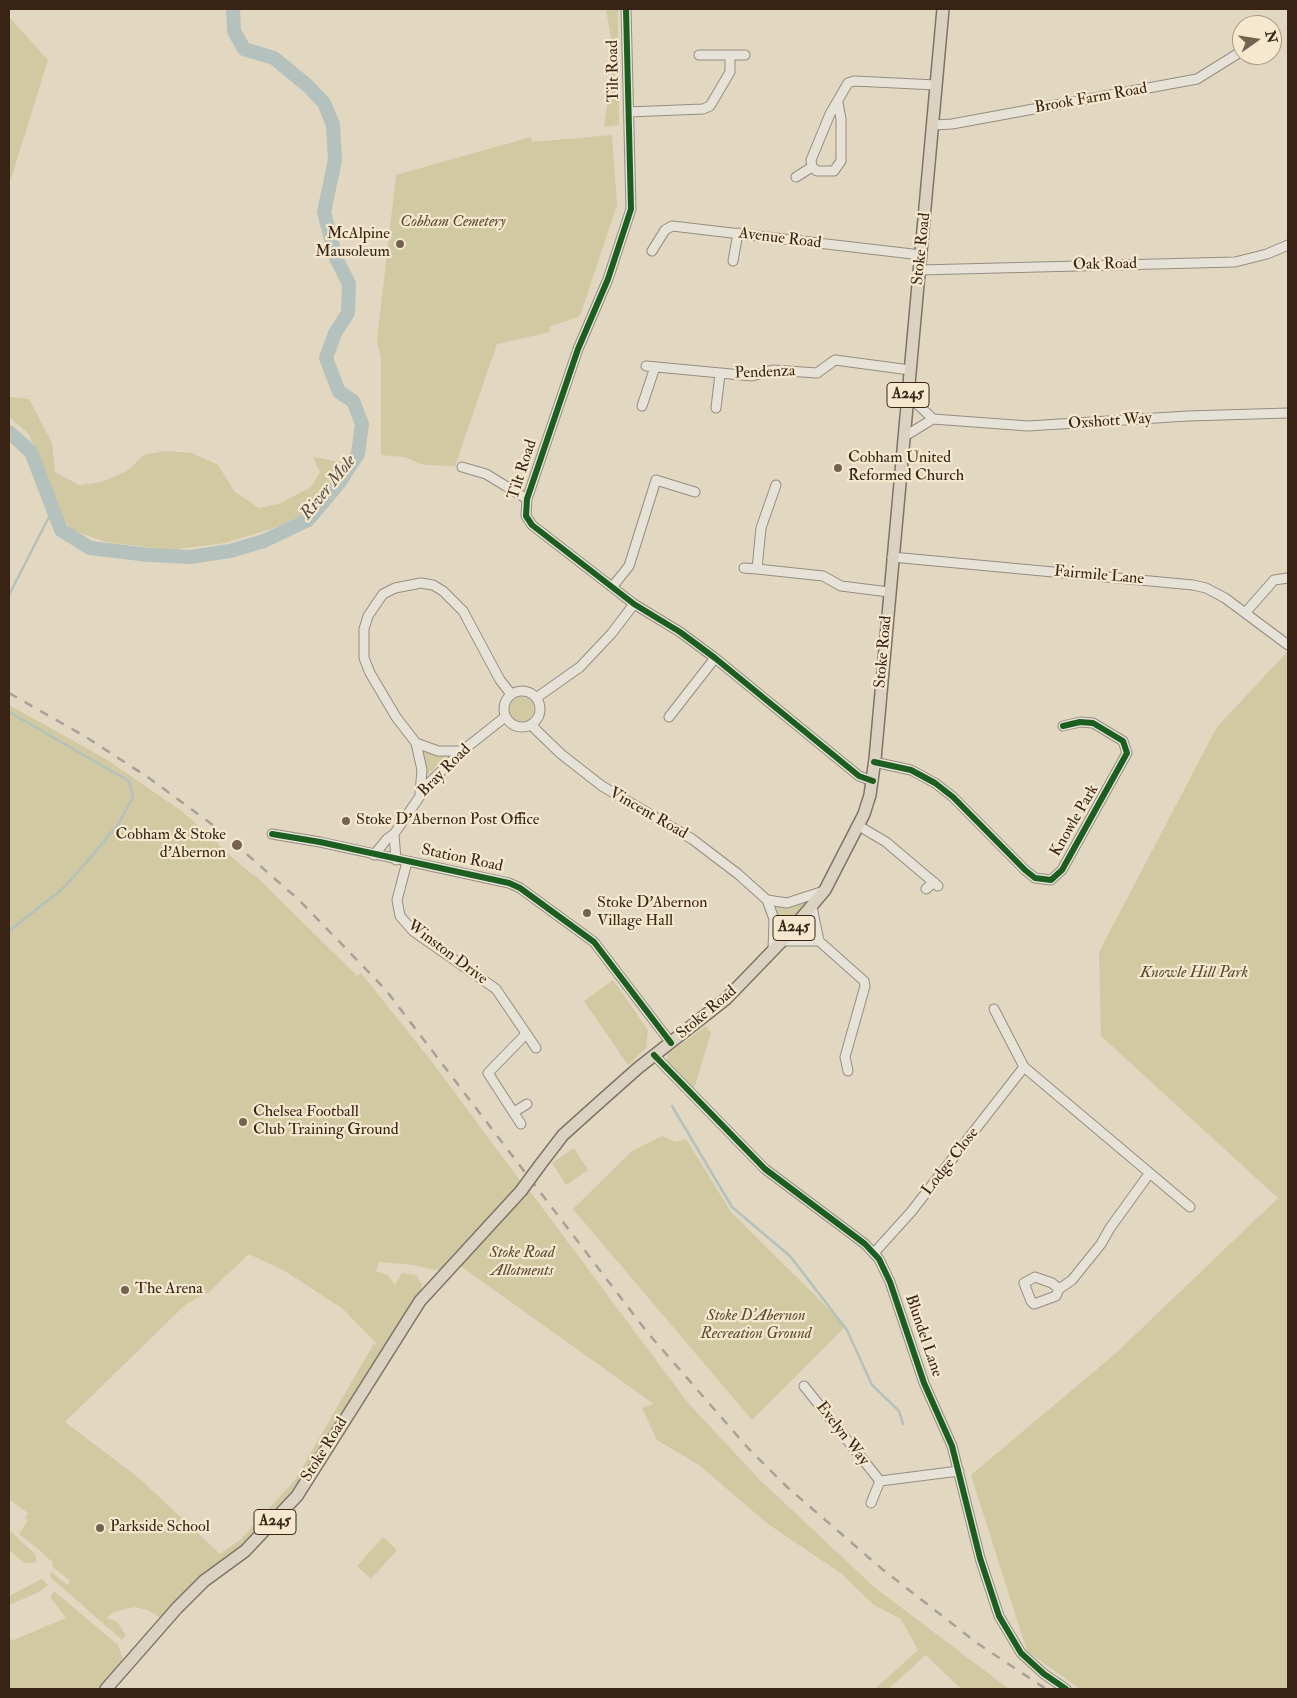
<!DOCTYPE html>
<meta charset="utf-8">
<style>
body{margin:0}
#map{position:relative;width:1297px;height:1698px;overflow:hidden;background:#e2d7c1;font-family:"IM FELL Double Pica",serif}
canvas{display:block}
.frame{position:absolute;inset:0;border:10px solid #392314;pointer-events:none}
.north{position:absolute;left:1232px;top:15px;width:50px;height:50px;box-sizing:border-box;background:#f5e8ce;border:1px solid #aa9984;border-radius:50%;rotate:77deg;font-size:14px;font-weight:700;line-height:20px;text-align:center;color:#392314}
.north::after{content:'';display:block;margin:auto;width:18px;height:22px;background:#746251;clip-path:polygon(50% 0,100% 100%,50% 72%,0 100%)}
</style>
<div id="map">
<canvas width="1297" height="1698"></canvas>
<div class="frame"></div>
<div class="north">N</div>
</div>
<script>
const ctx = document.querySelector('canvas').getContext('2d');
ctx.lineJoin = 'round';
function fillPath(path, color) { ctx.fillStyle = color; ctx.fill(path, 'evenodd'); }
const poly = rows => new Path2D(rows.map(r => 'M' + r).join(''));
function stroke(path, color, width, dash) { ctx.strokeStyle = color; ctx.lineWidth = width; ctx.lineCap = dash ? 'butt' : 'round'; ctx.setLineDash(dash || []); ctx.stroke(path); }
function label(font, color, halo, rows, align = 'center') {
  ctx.font = font + ' "IM FELL Double Pica",serif'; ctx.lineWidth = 4.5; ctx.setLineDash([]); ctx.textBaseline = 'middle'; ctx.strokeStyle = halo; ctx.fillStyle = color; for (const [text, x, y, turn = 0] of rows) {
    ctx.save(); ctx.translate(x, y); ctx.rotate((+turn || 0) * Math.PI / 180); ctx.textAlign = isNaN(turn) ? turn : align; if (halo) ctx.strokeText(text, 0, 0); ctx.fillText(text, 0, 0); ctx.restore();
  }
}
fillPath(poly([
 [606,9,618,9,619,125,604,127,614,57],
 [9,17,48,60,11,179,9,179],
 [612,135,617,205,580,316,549,327,550,332,497,344,455,466,424,465,404,457,381,455,381,358,377,340,396,175,531,137,532,142],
 [9,397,29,399,52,443,55,472,79,485,102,482,127,471,144,455,165,451,192,453,218,465,235,492,259,508,279,504,311,487,320,472,313,457,346,463,305,514,274,528,225,543,170,550,106,542,74,531,64,521,29,434,9,417],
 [1288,651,1288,1689,1080,1689,1027,1651,971,1475,1115,1354,1278,1198,1101,1036,1099,952,1217,727],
 '510 709a12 12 0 1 1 24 0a12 12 0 1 1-24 0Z',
 [9,705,106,759,180,810,219,844,219,846,254,876,255,875,357,976,361,973,432,1062,521,1182,441,1269,434,1270,414,1265,379,1262,376,1271,388,1275,395,1285,402,1273,416,1275,422,1285,420,1293,295,1494,273,1520,161,1618,148,1610,134,1607,113,1612,107,1618,117,1622,126,1635,122,1640,50,1577,51,1572,67,1585,70,1581,52,1566,53,1563,37,1548,19,1534,28,1520,25,1518,28,1513,10,1500,9,1496],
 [249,1254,285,1271,343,1309,377,1344,373,1345,295,1480,240,1540,220,1554,140,1479,65,1422,186,1304,209,1292],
 [420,749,448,755,424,778],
 [812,899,776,941,772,905,792,907],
 [613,980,648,1030,646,1048,628,1065,584,1001],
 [706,1026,711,1032,693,1093,666,1064,668,1054],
 [662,1136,676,1142,686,1139,731,1212,846,1326,752,1420,573,1209,632,1151],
 [574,1148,588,1170,566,1185,552,1163],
 [529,1190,688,1403,760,1480,874,1587,1009,1689,961,1689,926,1655,888,1689,875,1689,918,1650,901,1619,874,1605,842,1574,768,1524,699,1465,657,1440,642,1408,654,1404,459,1265],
 [9,1530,35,1554,37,1562,25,1563,9,1550],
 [383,1537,397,1550,371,1579,357,1566],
 [42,1579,48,1585,39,1592,9,1605,9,1596],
 [54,1591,118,1645,124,1663,99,1689,9,1689,9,1633,11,1641,66,1618,50,1597]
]), '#d0c9a1');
stroke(poly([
 [9,595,53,509],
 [9,712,129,781,133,797,119,823,80,870,60,891,9,931],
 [672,1106,732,1207,790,1256,847,1330,872,1385,899,1411,903,1424]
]), '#b4c1bc', 2.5);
stroke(poly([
 [9,432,31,452,61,530,90,548,149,555,190,557,230,551,264,541,308,520,339,483,358,454,362,424,353,401,339,392,326,358,335,333,348,313,349,284,336,258,324,212,335,160,333,125,324,103,308,86,274,58,244,49,234,31,233,9]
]), '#b4c1bc', 14);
const minor = poly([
 [626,9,631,209,608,279,578,349,527,499,526,516,532,525,634,604,680,632,715,658,859,776,873,781],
 [699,55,745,55],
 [838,103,841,119,841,161,834,171,817,171,812,167,811,160,830,114,848,83,854,81,936,85],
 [628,112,703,109,710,106,730,72,730,56],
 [933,125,952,124,1197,79,1242,51],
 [796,177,812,167],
 [652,251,665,230,672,226,921,255],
 [733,261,738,233],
 [920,270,1235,262,1267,254,1288,245],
 [646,366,752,376,773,370,817,373,835,360,910,370],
 [908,395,933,419],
 [642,406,655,367],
 [716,408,720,374],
 [905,436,933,419,1028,426,1188,416,1288,413],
 [462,467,486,474,527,499],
 [776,485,761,528,757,569,823,576,841,586,889,592],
 [892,557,1193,585,1206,588,1225,598,1288,645],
 [744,568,757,569],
 [613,586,629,566,656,480,695,492],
 [1246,612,1274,580,1288,578],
 '504 709a18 18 0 1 1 36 0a18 18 0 1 1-36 0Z',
 [536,698,580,667,612,633,634,604],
 [669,717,715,658],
 [531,725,561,754,602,786,692,839,738,874,767,900,774,919,773,951],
 [416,743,438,751,462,751],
 [874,762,911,770,935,783,953,797,1025,870,1035,878,1051,880,1062,870,1127,753,1123,741,1093,723,1080,722,1063,726],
 [420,793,422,770,416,743,396,717,370,673,364,658,364,629,368,616,383,594,395,588,421,583,433,585,443,591,463,611,500,680,511,694],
 [859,826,886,842,938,886],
 [272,834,320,842,509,883,520,888,594,942,671,1043],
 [394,834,396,860],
 [374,855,387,839,394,834,429,783,462,751,505,717],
 [407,862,397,900,400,916,413,931,496,989,536,1048],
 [926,889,934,882],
 [767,900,787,903,824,891],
 [812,907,819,941,864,981,865,986,845,1057,848,1071],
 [782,941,819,941],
 [994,1009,1024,1067,1190,1207],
 [654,1055,765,1169,865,1244,879,1259,890,1282,924,1383,952,1446,980,1558,999,1616,1021,1653,1044,1674,1066,1689],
 [514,1112,527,1104],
 [521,1124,488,1073,525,1035],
 [874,1253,911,1212,1024,1067],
 [1059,1289,1056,1296,1034,1304,1031,1301,1024,1283,1035,1277,1052,1283,1059,1289,1072,1280,1101,1244,1110,1228,1149,1174],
 [804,1386,880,1481,959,1471],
 [871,1503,880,1481]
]);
const major = poly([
 [540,1165,563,1135,593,1108,638,1068,726,999,782,941,825,890,864,814,870,795,875,759,943,9],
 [106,1689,177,1608,204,1581,245,1551,297,1496,420,1301,521,1191]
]);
stroke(minor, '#968d80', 11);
stroke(major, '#7e7568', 14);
stroke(minor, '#e7e2d7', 9);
stroke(major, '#dbd2c2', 11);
stroke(poly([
 [9,693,86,737,149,778,217,828,299,900,385,989,647,1332,748,1448,787,1487,882,1569,977,1643,1046,1689]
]), '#a8a197', 2.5, [9, 9]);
const majorBridge = poly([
 [521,1191,540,1165]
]);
stroke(majorBridge, '#7e7568', 14, []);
stroke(majorBridge, '#dbd2c2', 11);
stroke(poly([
 [626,9,631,209,608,279,578,349,527,499,526,516,532,525,634,604,680,632,715,658,859,776,873,781],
 [874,762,911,770,935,783,953,797,1025,870,1035,878,1051,880,1062,870,1127,753,1123,741,1093,723,1080,722,1063,726],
 [272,834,320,842,509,883,520,888,594,942,671,1043],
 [654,1055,765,1169,865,1244,879,1259,890,1282,924,1383,952,1446,980,1558,999,1616,1021,1653,1044,1674,1066,1689]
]), '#1b5e20', 6);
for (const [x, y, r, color] of [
 [400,244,5,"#746251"],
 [838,468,5,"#746251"],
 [346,821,5,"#746251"],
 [237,845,6,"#746251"],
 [587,913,5,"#746251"],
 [243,1122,5,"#746251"],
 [125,1290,5,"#746251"],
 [100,1528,5,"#746251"]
]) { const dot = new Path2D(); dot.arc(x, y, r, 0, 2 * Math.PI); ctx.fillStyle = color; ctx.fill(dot); stroke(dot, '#f5e8ce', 2); }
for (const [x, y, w] of [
 [908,395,42],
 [794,928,42],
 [275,1522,42]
]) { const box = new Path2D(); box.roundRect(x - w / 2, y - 12.5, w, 25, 4); ctx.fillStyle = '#f5e8ce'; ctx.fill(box); stroke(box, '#392314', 1); }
label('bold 15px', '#392314', null, [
 ["A245",908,395],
 ["A245",794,928],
 ["A245",275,1522]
]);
label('16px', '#392314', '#f5e8ce', [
 ["Tilt Road",614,71,-91],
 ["Brook Farm Road",1091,99,-10],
 ["Avenue Road",780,239,7],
 ["Stoke Road",922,249,-84],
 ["Oak Road",1105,265,-1],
 ["Pendenza",765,373,-2],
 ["Oxshott Way",1110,422,-4],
 ["Tilt Road",523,470,-72],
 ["Fairmile Lane",1099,576,5],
 ["Stoke Road",884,652,-85],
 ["Bray Road",445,771,-45],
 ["Vincent Road",648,814,30],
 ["Knowle Park",1075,821,-60],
 ["Station Road",462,859,12],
 ["Winston Drive",447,953,37],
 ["Stoke Road",707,1013,-40],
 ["Lodge Close",951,1162,-52],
 ["Blundel Lane",923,1336,71],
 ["Evelyn Way",842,1434,52],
 ["Stoke Road",325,1450,-58]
]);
label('italic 16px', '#5b4a31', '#f5e8ce', [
 ["Cobham Cemetery",453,223],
 ["Knowle Hill Park",1194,974],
 ["Stoke Road",522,1254],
 ["Allotments",522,1272],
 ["Stoke D’Abernon",756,1317],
 ["Recreation Ground",756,1335]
]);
label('16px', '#392314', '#f5e8ce', [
 ["McAlpine",390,235,"right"],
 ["Mausoleum",390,253,"right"],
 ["Cobham United",848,459],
 ["Reformed Church",848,477],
 ["Stoke D'Abernon Post Office",356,821],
 ["Cobham & Stoke",226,836,"right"],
 ["d'Abernon",226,854,"right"],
 ["Stoke D'Abernon",597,904],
 ["Village Hall",597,922],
 ["Chelsea Football",253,1113],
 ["Club Training Ground",253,1131],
 ["The Arena",135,1290],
 ["Parkside School",110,1528]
], 'left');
label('italic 18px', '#585046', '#f5e8ce', [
 ["River Mole",329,488,-51]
]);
</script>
